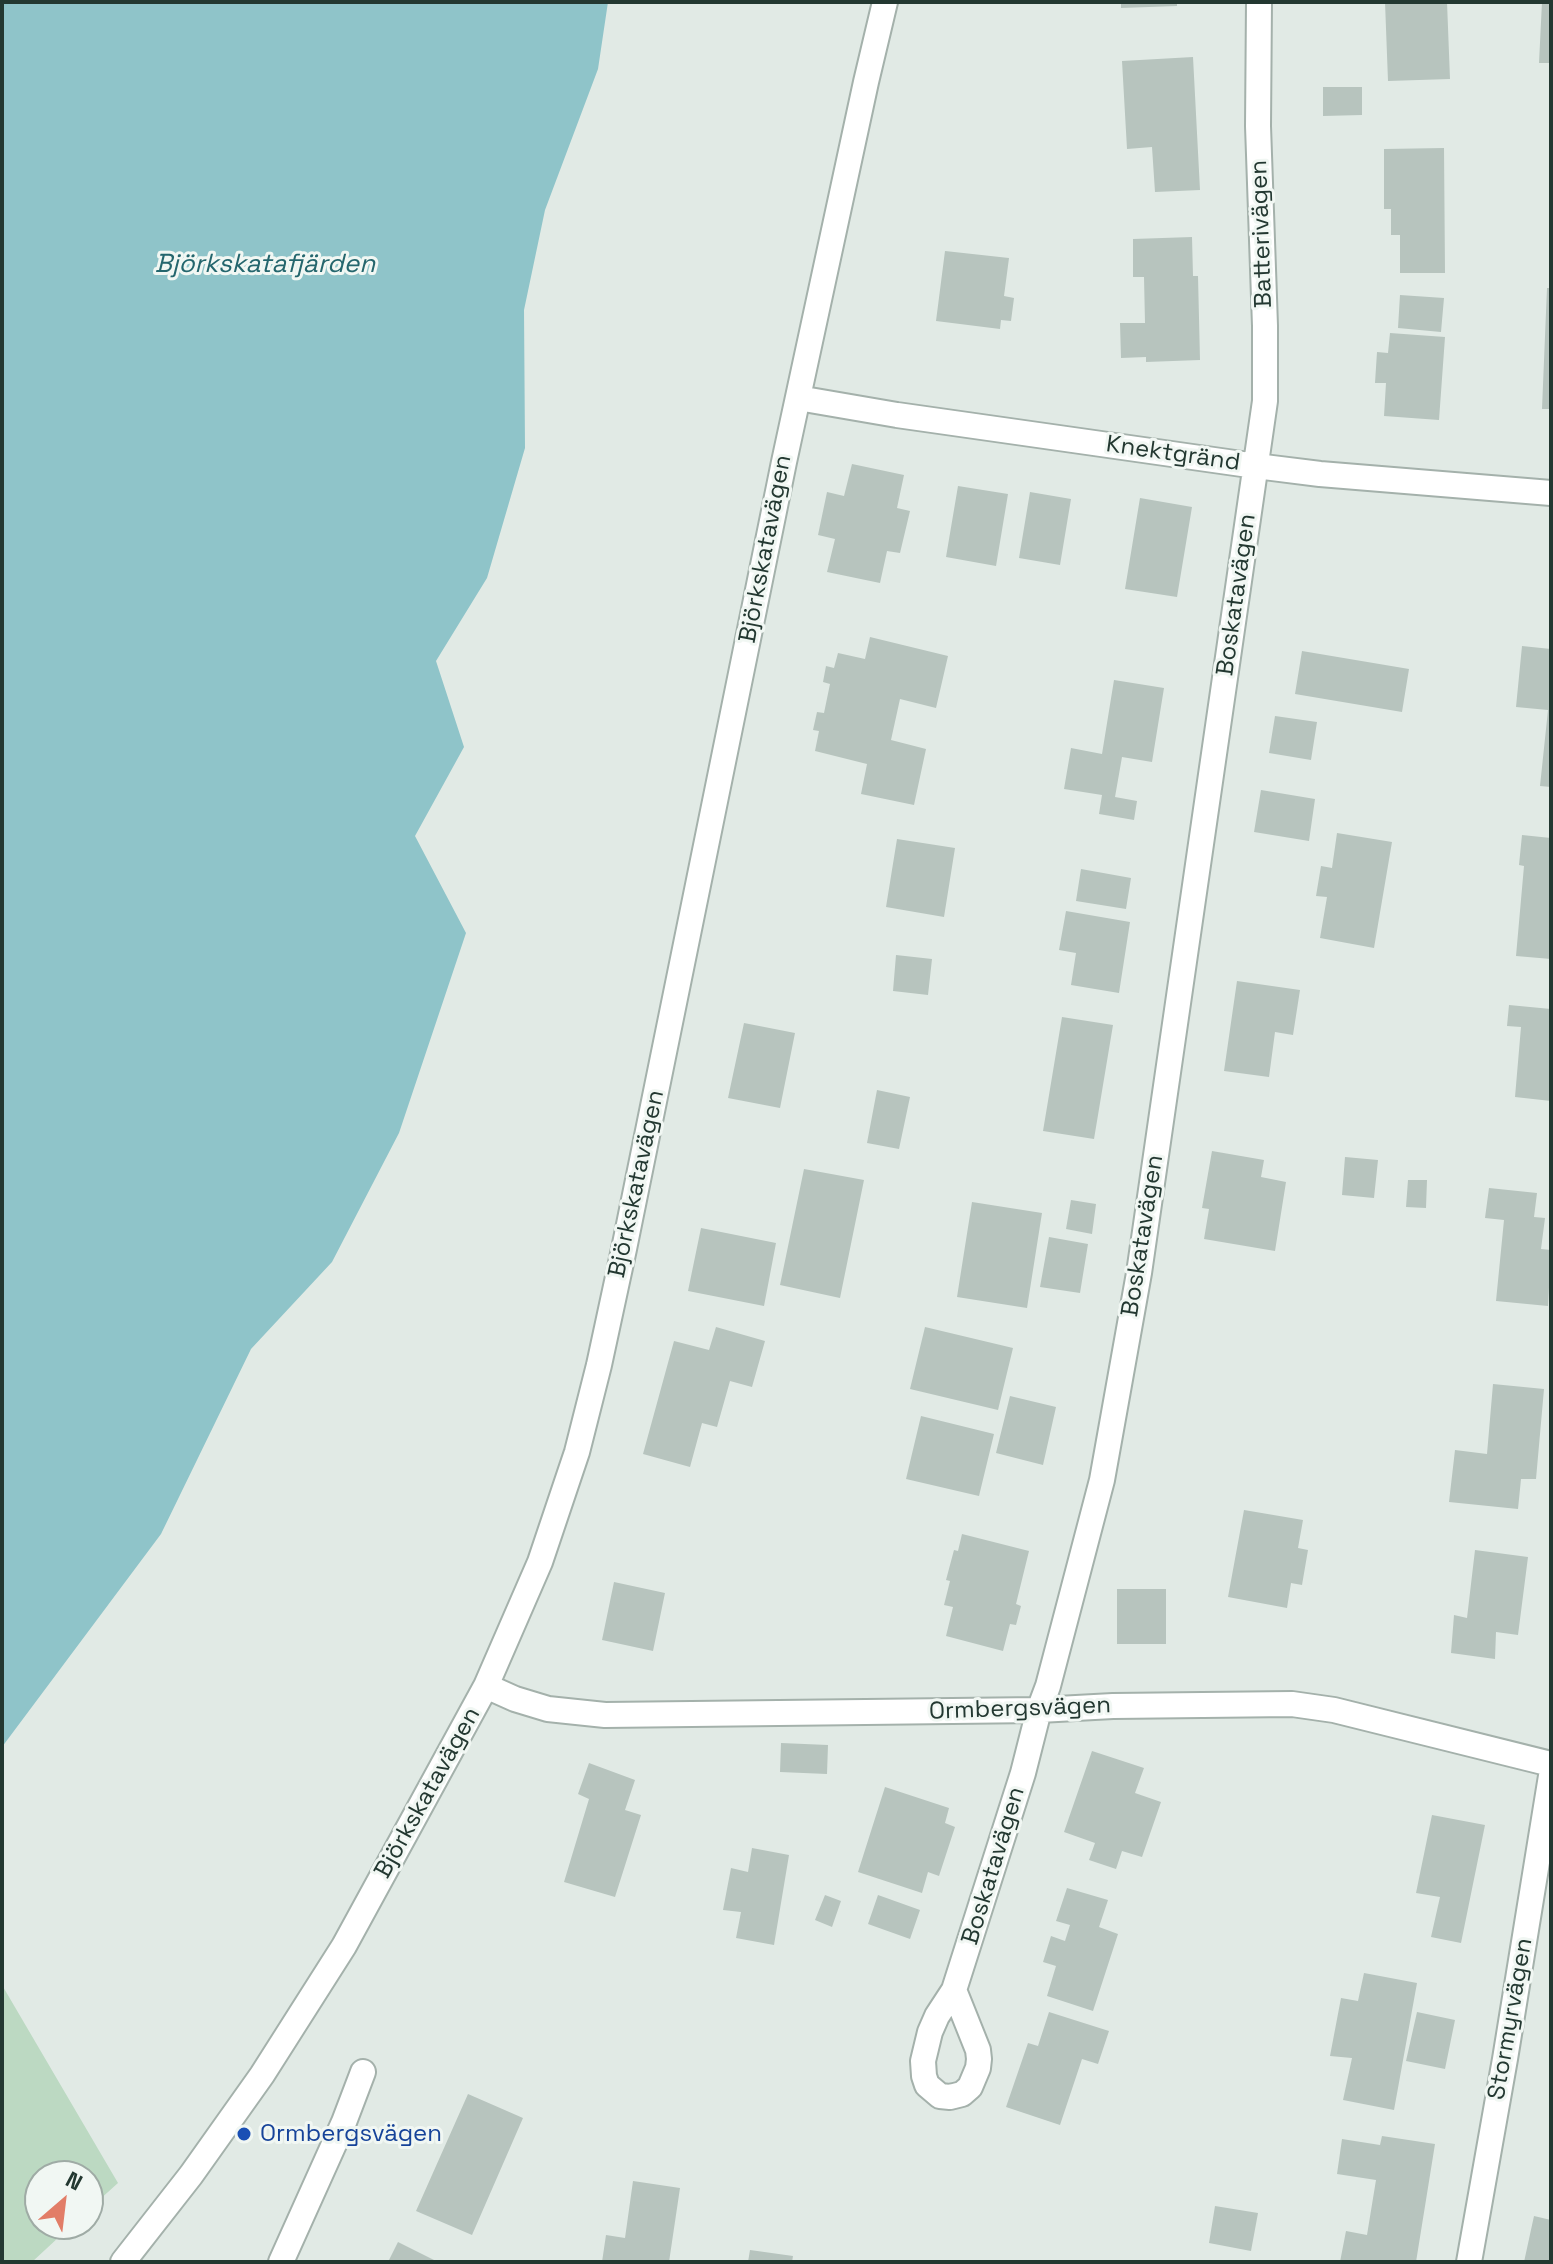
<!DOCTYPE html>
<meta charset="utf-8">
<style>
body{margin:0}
#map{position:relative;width:1553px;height:2264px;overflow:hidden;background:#e1eae5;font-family:"Space Grotesk",sans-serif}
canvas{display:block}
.frame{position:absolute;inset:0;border:4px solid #233831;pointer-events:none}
.north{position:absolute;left:24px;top:2160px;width:80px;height:80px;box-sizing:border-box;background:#f1f7f3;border:2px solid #9faba5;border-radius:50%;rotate:28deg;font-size:22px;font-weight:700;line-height:32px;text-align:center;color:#233831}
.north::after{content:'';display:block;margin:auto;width:28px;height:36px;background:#e27d67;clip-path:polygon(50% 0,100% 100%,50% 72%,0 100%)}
</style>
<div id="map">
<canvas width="1553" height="2264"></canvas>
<div class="frame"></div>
<div class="north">N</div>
</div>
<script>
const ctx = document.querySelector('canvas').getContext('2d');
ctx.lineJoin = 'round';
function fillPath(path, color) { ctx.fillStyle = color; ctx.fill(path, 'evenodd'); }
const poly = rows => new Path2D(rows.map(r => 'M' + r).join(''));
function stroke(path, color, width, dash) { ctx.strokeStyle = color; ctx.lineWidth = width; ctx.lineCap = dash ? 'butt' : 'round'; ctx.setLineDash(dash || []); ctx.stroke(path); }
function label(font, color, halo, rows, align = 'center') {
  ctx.font = font + ' "Space Grotesk",sans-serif'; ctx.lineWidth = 6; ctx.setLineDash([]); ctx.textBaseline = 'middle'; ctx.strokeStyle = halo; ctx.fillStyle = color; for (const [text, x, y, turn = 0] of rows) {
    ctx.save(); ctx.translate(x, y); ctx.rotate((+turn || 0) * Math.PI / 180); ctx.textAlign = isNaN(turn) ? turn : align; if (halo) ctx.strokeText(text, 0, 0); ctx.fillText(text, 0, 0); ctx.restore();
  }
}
fillPath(poly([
 [2,1985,118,2183,88,2210,88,2176,40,2176,40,2224,73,2224,32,2262,2,2262]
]), '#bcd9c2');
fillPath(poly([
 [2,2,608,2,598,69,545,210,524,310,525,448,487,578,436,661,464,747,415,836,466,933,399,1133,332,1262,251,1349,161,1534,2,1747]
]), '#8fc4c9');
fillPath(poly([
 [1121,2,1177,2,1177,6,1121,8],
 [1385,2,1447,2,1450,79,1388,81],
 [1542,2,1551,2,1551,63,1539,63],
 [1193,57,1200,190,1155,192,1152,147,1127,149,1122,61],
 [1323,87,1362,87,1362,115,1323,116],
 [1444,148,1445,273,1400,273,1400,235,1391,235,1391,209,1384,209,1384,149],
 [1192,237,1193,276,1198,276,1200,360,1146,362,1146,357,1121,358,1120,323,1145,323,1144,277,1133,277,1133,239],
 [945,251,1009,258,1004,296,1014,298,1011,321,1001,320,1000,329,936,321],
 [1547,288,1551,288,1551,409,1542,409],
 [1400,295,1444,298,1441,332,1398,328],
 [1390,333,1445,337,1439,420,1384,416,1386,383,1375,383,1377,352,1388,353],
 [852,464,904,475,897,508,910,511,900,553,887,551,880,583,827,572,835,539,818,535,827,492,844,496],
 [958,486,1008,494,996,566,946,557],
 [1030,492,1071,499,1060,565,1019,558],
 [1140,498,1192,507,1177,597,1125,589],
 [870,637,948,656,936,708,900,699,891,740,926,749,914,805,861,794,867,764,815,751,819,731,813,730,817,712,824,713,830,684,823,682,826,666,834,668,838,653,865,659],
 [1522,646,1551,649,1551,787,1540,786,1548,710,1516,707],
 [1302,651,1409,669,1402,712,1295,694],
 [1114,680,1164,688,1152,762,1122,757,1115,797,1137,801,1134,820,1099,814,1102,795,1064,789,1071,748,1102,754],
 [1275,716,1317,722,1311,760,1269,753],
 [1261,790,1315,799,1309,841,1254,832],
 [1337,833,1392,842,1374,948,1320,938,1327,897,1316,896,1321,866,1332,868],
 [1522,835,1551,838,1551,959,1516,956,1524,866,1519,865],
 [897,839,955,848,944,917,886,907],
 [1081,869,1131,878,1126,909,1076,901],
 [1066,911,1130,922,1119,993,1071,985,1076,953,1059,950],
 [896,955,932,959,928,995,893,991],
 [1237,981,1300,990,1293,1035,1275,1032,1269,1077,1224,1071],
 [1509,1005,1551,1009,1551,1101,1515,1097,1521,1027,1507,1026],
 [1062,1017,1113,1025,1094,1139,1043,1131],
 [744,1023,795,1033,780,1108,728,1098],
 [877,1090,910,1097,899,1149,867,1143],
 [1212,1151,1264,1160,1261,1177,1286,1182,1275,1251,1204,1239,1209,1209,1202,1208],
 [1345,1157,1378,1160,1374,1198,1342,1195],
 [804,1169,864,1180,840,1298,780,1285],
 [1408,1180,1427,1180,1426,1208,1406,1207],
 [1489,1188,1537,1193,1534,1217,1545,1218,1541,1249,1551,1250,1548,1306,1496,1301,1504,1220,1485,1218],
 [1071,1200,1096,1204,1092,1234,1066,1229],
 [972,1202,1042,1213,1027,1308,957,1297],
 [701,1228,776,1243,764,1306,688,1291],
 [1049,1237,1088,1244,1080,1293,1040,1287],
 [716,1327,765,1341,752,1387,730,1381,717,1427,702,1423,690,1467,643,1454,674,1341,709,1350],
 [925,1327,1013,1348,998,1410,910,1389],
 [1493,1384,1544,1389,1536,1479,1521,1479,1518,1509,1449,1502,1455,1450,1487,1454],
 [1010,1396,1056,1407,1043,1465,996,1453],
 [921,1416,994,1434,979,1496,906,1479],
 [1244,1510,1303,1520,1298,1548,1308,1550,1302,1585,1291,1583,1287,1608,1228,1597],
 [962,1534,1029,1551,1016,1604,1021,1606,1016,1625,1010,1624,1003,1651,946,1636,953,1607,944,1605,950,1581,946,1580,954,1550,958,1551],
 [1475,1550,1528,1557,1518,1635,1496,1632,1495,1659,1451,1653,1454,1615,1467,1618],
 [614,1582,665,1593,653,1651,602,1640],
 [1117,1589,1166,1589,1166,1644,1117,1644],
 [781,1743,828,1745,827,1774,780,1772],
 [1092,1751,1144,1768,1135,1793,1161,1802,1142,1857,1122,1851,1116,1869,1089,1860,1095,1843,1064,1832],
 [589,1763,635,1780,625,1810,641,1815,615,1897,564,1882,589,1799,578,1794],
 [885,1787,949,1808,945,1823,955,1827,939,1876,928,1872,922,1893,858,1872],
 [1432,1815,1485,1825,1461,1943,1431,1937,1440,1897,1416,1893],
 [752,1848,789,1855,774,1945,736,1938,741,1912,723,1910,731,1868,748,1872],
 [1067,1888,1108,1900,1099,1927,1118,1934,1093,2011,1047,1996,1056,1966,1043,1962,1051,1936,1065,1941,1070,1925,1056,1921],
 [825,1895,841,1901,832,1927,815,1920],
 [878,1895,920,1910,910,1939,868,1924],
 [1364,1973,1417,1983,1394,2110,1343,2100,1352,2058,1330,2056,1341,1998,1358,2001],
 [1049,2012,1109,2031,1098,2064,1082,2059,1060,2125,1006,2107,1028,2043,1038,2046],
 [1417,2012,1455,2020,1445,2069,1406,2061],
 [468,2094,523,2118,472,2235,416,2211],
 [1382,2136,1435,2144,1416,2262,1340,2262,1346,2231,1367,2235,1376,2180,1337,2174,1342,2139,1380,2145],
 [633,2181,680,2188,669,2262,602,2262,606,2235,625,2238],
 [1215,2206,1258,2213,1251,2251,1209,2243],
 [1534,2216,1551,2220,1551,2262,1524,2262],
 [398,2242,434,2260,433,2262,388,2262],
 [750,2250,793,2256,792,2262,748,2262]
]), '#b7c4be');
const street = poly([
 [798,398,897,415,1256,466,1320,474,1551,493],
 [486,1686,515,1699,548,1709,605,1715,1039,1710,1113,1706,1292,1704,1334,1710,1551,1764],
 [954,1990,978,2050,979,2059,978,2068,970,2087,962,2094,950,2097,940,2096,927,2085,924,2076,923,2061,930,2032,937,2016,954,1990,1023,1773,1039,1710,1048,1686,1102,1480,1139,1273,1265,401,1265,326,1258,126,1259,2],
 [123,2262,191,2175,262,2075,344,1946,486,1686,540,1562,577,1452,599,1365,624,1249,784,462,866,82,885,2],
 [281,2262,344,2122,363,2072],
 [1469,2262,1505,2059,1551,1776]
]);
stroke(street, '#a4b1ab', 28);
stroke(street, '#fff', 24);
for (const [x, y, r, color] of [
 [244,2134,8,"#1a4fb4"]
]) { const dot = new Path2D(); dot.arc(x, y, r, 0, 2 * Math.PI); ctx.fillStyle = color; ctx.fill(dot); stroke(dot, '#f1f7f3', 3); }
label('24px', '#233831', '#f1f7f3', [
 ["Batterivägen",1262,234,-92],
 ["Knektgränd",1173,454,8],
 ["Björkskatavägen",766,549,-79],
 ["Boskatavägen",1237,595,-82],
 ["Björkskatavägen",637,1184,-78],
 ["Boskatavägen",1143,1236,-81],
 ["Ormbergsvägen",1020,1709,-2],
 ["Björkskatavägen",428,1793,-61],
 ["Boskatavägen",994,1866,-73],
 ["Stormyrvägen",1511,2019,-80]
]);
label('24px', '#164399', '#f1f7f3', [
 ["Ormbergsvägen",260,2134]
], 'left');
label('italic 26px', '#24666d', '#f1f7f3', [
 ["Björkskatafjärden",265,265]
]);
</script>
